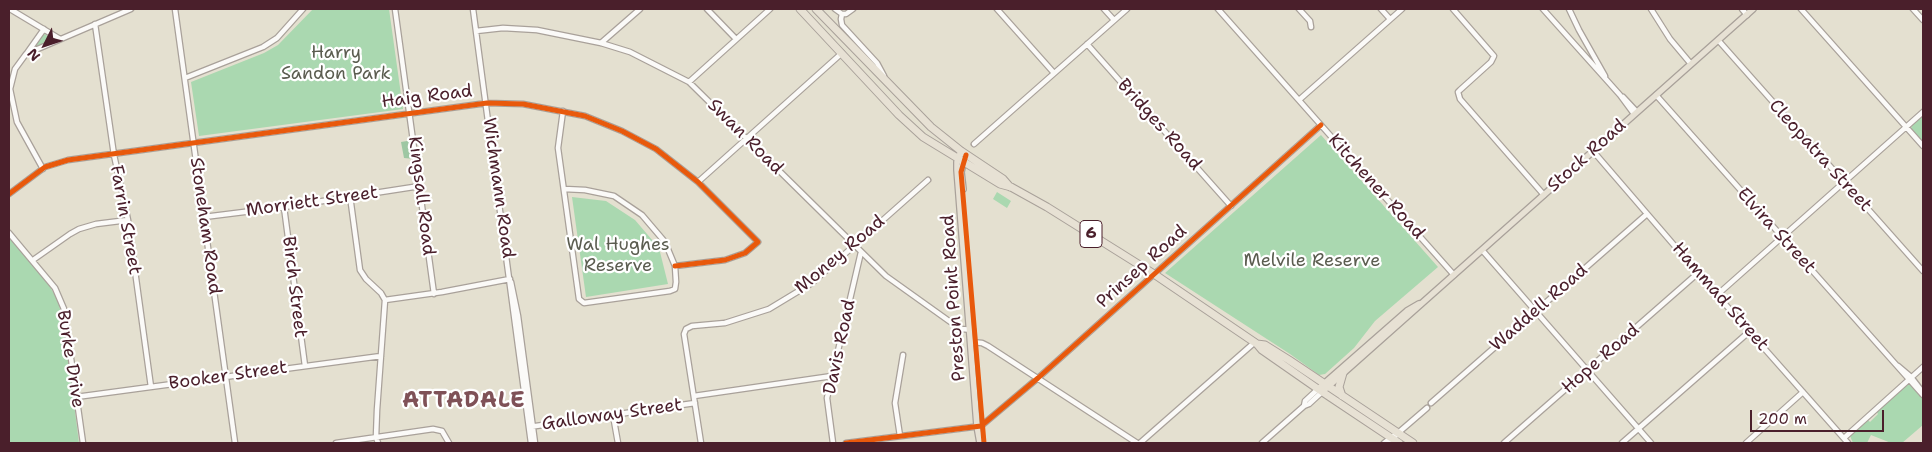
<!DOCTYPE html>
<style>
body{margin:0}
#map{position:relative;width:1932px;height:452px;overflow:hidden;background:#e4e0d0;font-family:"Shantell Sans",sans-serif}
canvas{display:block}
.frame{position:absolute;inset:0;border:10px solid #4a1f2b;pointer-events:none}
.north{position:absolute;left:20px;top:20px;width:50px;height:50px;-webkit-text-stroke:4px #fff;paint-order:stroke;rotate:229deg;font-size:14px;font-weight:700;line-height:20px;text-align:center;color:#4a1f2b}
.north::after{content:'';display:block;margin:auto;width:18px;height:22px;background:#4a1f2b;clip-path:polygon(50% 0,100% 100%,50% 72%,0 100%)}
.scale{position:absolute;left:1750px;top:410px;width:134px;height:22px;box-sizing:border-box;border:2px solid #4a1f2b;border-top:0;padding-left:6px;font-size:15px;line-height:18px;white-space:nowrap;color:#4a1f2b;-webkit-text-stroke:4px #fff;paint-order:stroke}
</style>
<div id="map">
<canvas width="1932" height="452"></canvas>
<div class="frame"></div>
<div class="north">N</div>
<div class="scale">200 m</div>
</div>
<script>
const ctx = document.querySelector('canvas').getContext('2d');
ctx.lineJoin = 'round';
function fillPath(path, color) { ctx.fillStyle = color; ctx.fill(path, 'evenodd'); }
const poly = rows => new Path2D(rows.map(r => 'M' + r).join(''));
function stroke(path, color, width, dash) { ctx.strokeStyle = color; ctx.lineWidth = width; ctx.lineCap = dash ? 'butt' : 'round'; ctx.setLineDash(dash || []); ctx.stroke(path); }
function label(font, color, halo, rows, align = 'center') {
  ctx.font = font + ' "Shantell Sans",sans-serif'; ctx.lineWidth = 4.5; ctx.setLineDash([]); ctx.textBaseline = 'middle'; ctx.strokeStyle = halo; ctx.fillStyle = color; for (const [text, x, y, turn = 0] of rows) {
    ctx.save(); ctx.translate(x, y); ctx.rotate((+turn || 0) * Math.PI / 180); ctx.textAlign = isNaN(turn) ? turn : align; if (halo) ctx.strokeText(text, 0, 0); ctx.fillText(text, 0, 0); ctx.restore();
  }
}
fillPath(poly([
 [313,9,389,9,403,109,199,136,191,82,264,53,278,45],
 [45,34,52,40,33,48,42,36],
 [1923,115,1923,144,1911,129,1912,125],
 [1321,135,1438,267,1375,321,1354,348,1325,374,1319,375,1290,354,1165,273],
 [997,192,1011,201,1007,208,993,199],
 [572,197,606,201,635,220,659,248,668,284,586,297],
 [9,237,48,283,58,301,64,325,79,443,9,443],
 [1910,384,1923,398,1923,425,1902,443,1891,443,1871,435,1867,443,1853,443,1850,436,1867,419,1870,422,1878,414,1876,411,1905,385]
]), '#aad8b0');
fillPath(poly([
 [413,140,415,159,404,158,401,142]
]), '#9ec7a3');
const minor = poly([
 [10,9,60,39],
 [175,9,235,443],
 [395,9,434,294],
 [473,9,531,443],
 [707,9,736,39],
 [835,9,842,14],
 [997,9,1054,73],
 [1104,9,1114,20],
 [1218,9,1454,275],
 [1299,9,1310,21,1311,27],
 [1381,9,1390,19],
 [1453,9,1494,56,1491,62,1460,90,1458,92,1460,99,1544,195],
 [1543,9,1620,95,1634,114],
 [1569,9,1579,30,1605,76],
 [1651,9,1670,39,1691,64],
 [1742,9,1747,15],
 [1801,9,1923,146],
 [1913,9,1923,20],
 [842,14,841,19,842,25,877,63,884,76],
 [842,14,846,14,853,9],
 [95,24,114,155,128,220,151,387],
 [476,31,503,28,537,30,601,43,630,52,689,82,886,276,956,326,962,329,973,330],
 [1718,40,1923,271],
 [601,43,640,9],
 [1087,44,1231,206],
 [27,53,44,29],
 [185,78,263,47,277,38,303,9],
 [689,82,770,9],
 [1656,95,1923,395],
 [1623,97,1637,112],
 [1299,100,1402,9],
 [563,111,558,148,579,299,584,303,670,291,675,289,676,282,675,266,665,242,642,215,614,196,585,190,564,189],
 [974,144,1127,9],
 [1593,151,1717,295,1848,443],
 [43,169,17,122,10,89,15,69,26,54,131,9],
 [698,182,842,53],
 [9,194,45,167,68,160,487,103,523,104,585,116,622,131,656,149,698,182,758,242,745,253,725,260,675,266],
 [350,196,360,270,366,279,381,293,385,300],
 [284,207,305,366],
 [204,217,284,207,420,186],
 [9,233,55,288,64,309,83,443],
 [1482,250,1651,443],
 [33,260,70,234,79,229,96,224,128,220],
 [511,282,518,316,535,443],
 [1717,295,1923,112],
 [971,342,982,343,988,346,1137,443],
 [1898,366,1911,377,1921,390,1922,394],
 [694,396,832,376],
 [76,397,381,356],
 [1431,403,1647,214],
 [1304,406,1309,404,1322,392],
 [613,415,618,443],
 [529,427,695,403],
 [900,436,895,403,903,355],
 [1844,438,1923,367],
 [336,443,433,429,442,431,449,443],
 [378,443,376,437,377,410,385,300,442,292,510,279],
 [701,443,684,334,686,329,692,326,725,323,769,309,812,283,928,180],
 [833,443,827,398,861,252],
 [846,443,981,426,1038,378,1321,125],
 [1140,443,1255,342],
 [1262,443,1304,406,1305,401,1318,389],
 [1384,443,1393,436],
 [1390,443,1398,433,1427,408],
 [1504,443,1698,273],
 [1622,443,1750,331],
 [1746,443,1803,392]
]);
const major = poly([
 [961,151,957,162,957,170,977,426,980,443],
 [963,189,961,172,964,159],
 [1318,389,1407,311,1419,304],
 [1322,392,1753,9]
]);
const highway = poly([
 [800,9,899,115,923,137,1000,184,1011,187,1047,207,1154,274,1257,344,1262,350,1318,389,1399,443],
 [816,9,931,127,961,151,1003,179,1010,187],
 [1257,344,1265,345,1289,360,1413,443],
 [1342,396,1339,387,1343,373]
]);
stroke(minor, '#a9a19a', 7);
stroke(major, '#a9a19a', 8);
stroke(highway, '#a9a19a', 9);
stroke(minor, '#fbfaf8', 4.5);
stroke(major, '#e7e1d4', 5.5);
stroke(highway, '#e7e1d4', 7);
stroke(poly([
 [966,155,961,172,984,443],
 [9,194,45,167,68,160,487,103,523,104,585,116,622,131,656,149,698,182,758,242,745,253,725,260,675,266],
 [846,443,981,426,1038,378,1321,125]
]), '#e8590c', 5);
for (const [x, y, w] of [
 [1091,234,22]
]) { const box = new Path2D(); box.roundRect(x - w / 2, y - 13.5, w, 27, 4); ctx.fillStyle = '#fff'; ctx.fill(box); stroke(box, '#4a1f2b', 1); }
label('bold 16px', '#4a1f2b', null, [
 ["6",1091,234]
]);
label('18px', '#5b5d50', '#fff', [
 ["Harry",336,53],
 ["Sandon Park",336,74],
 ["Wal Hughes",618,245],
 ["Reserve",618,266],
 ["Melvile Reserve",1312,261]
]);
label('18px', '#4a1f2b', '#fff', [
 ["Haig Road",427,97,-7],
 ["Bridges Road",1159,125,48],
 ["Swan Road",745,137,45],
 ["Stock Road",1587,156,-42],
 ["Cleopatra Street",1820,156,48],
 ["Kitchener Road",1376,187,48],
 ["Wichmann Road",498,188,82],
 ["Kingsall Road",421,196,83],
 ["Morriett Street",312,202,-8],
 ["Farrin Street",125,220,80],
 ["Stoneham Road",205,226,82],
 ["Elvira Street",1776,231,48],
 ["Money Road",840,255,-40],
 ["Prinsep Road",1142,267,-42],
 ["Birch Street",294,287,83],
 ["Hammad Street",1720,297,49],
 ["Preston Point Road",954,298,-94],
 ["Waddell Road",1539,308,-41],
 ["Davis Road",840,347,-78],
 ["Burke Drive",70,359,81],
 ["Hope Road",1601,359,-41],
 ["Booker Street",228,376,-8],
 ["Galloway Street",612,415,-8]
]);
ctx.letterSpacing = '1px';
label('bold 22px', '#7f5157', '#fff', [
 ["ATTADALE",464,401]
]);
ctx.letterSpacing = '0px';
</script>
